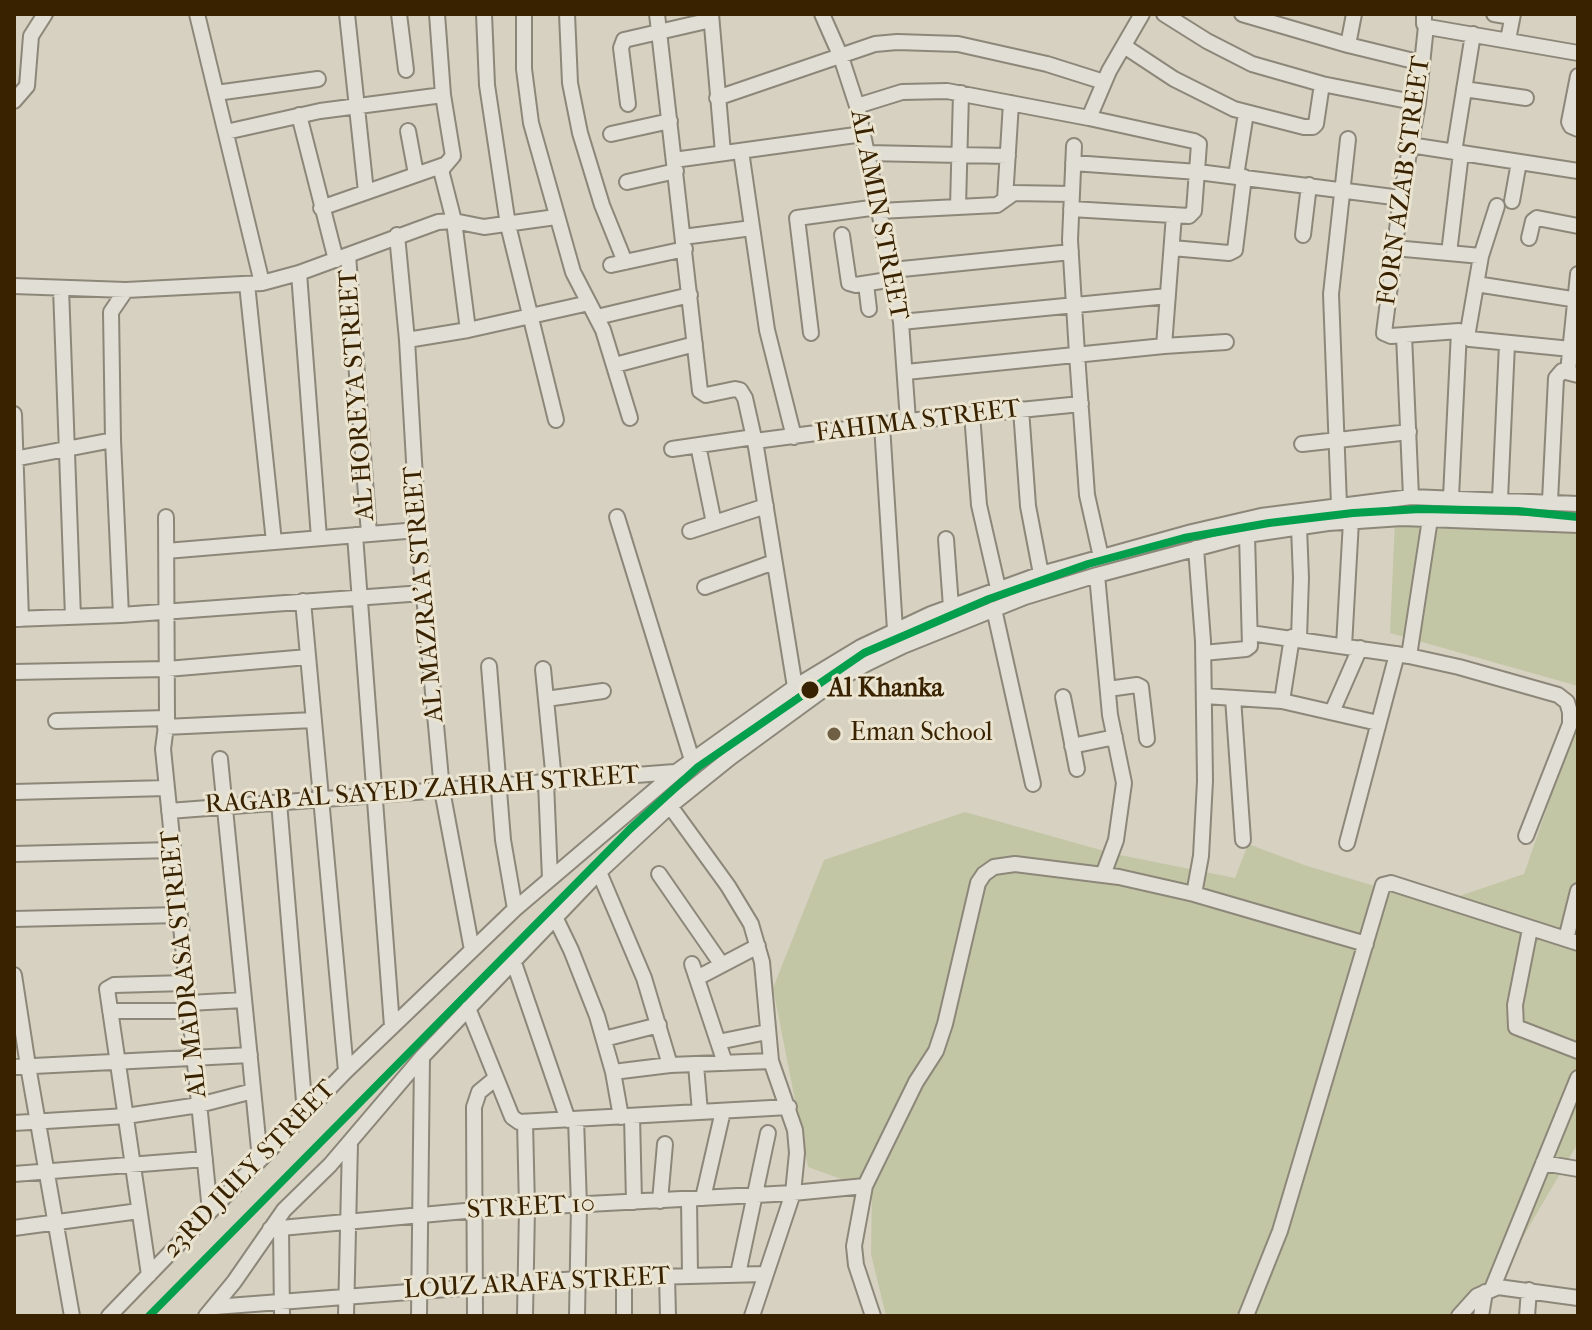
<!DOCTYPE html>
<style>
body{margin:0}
#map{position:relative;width:1592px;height:1330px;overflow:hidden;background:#d6d1c1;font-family:"IM FELL French Canon",serif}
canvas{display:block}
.frame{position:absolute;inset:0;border:16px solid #382200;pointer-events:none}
</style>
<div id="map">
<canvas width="1592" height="1330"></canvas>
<div class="frame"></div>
</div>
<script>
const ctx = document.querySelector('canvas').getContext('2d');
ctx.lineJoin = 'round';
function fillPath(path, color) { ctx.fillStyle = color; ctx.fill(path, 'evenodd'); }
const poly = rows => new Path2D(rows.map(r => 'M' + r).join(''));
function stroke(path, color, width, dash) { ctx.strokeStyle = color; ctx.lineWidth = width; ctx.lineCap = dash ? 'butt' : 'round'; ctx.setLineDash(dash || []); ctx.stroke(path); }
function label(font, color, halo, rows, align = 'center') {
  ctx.font = font + ' "IM FELL French Canon",serif'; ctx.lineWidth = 6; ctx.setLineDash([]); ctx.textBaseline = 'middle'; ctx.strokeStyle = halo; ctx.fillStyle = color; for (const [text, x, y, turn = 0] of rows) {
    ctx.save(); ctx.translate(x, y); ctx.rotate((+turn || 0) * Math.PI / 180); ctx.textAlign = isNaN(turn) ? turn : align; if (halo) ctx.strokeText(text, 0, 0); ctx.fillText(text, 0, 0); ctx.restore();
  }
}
fillPath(poly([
 [1395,520,1578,532,1578,686,1390,633],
 [1578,718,1578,1143,1506,1266,1448,1316,886,1316,871,1254,872,1190,808,1167,773,988,824,860,965,812,1115,854,1235,878,1248,844,1307,866,1436,904,1524,874]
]), '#c3c6a5');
const minor = poly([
 [197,14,262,283],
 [347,14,366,192],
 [399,14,406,70],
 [437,14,443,95,453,156,442,169,442,174,454,221,468,330],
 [484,14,487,85,508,225,556,420],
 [524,14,524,69,531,123,573,272,603,330,630,418],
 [567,14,570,83,580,133,602,205,625,262],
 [657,14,700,391,706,395,735,389,740,390,745,398,756,447,795,687],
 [711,14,723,153],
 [822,14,841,57,857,106,879,211,901,322,908,421],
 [1164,14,1207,41,1252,64,1322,84,1418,103],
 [1242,14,1348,45,1422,63],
 [1424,14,1424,24,1428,27,1578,53],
 [1494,14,1512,17],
 [1426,26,1418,103,1401,198,1384,333,1391,336,1459,331,1470,339,1571,349],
 [1508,40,1513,14],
 [1348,45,1354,14],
 [1124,46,1174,79,1234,109,1304,127,1313,127,1316,124,1322,84],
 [1578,76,1569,122,1571,126,1578,129],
 [1464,89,1526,98],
 [216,93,318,79],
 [717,98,875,44,897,42,958,44,1047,64,1104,82],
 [14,101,27,86,31,36,45,14],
 [628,104,621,48,624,40,711,20],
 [857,106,902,92,947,91,1089,118,1194,141,1199,144,1194,211,1189,216,1071,209],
 [299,115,336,260],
 [1089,118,1109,71,1142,14],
 [408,131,416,174],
 [226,132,320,111,443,95],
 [611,134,670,121],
 [1410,145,1578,171],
 [1074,146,1070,240,1077,354,1087,495,1101,557],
 [741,151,767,330,794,437],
 [1454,152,1473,34],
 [867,153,1008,156],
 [674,160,863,134],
 [1073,163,1198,172,1401,198],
 [1236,176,1246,113],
 [627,182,676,171],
 [1005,199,1011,103],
 [1512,201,1519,162],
 [958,207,961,93],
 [321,208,444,165],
 [879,211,997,205,1014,193,1072,194],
 [397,235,407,340,418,530,442,790,472,950],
 [842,235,849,283,856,285,894,279],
 [1303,235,1309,185],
 [683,237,752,228],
 [1529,238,1533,221,1537,218,1578,226],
 [1172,248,1229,253,1235,250,1244,177],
 [1394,248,1481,256],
 [1449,253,1461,153],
 [348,255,369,534],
 [611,265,685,249],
 [892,270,1071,252],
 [299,273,319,538],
 [247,284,274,542],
 [866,284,869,309],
 [1476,284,1578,300],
 [14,286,126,290,262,283,299,273,438,222,454,221,484,227,556,217],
 [61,288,73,617],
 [597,317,690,295],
 [901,322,1168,296],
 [811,333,797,218,878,207],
 [1404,335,1411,497],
 [1467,337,1481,256,1497,206],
 [407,340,468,330,589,303],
 [1164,346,1174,215],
 [615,365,695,344],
 [906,372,1164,346,1226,342],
 [1568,372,1578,274],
 [1021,409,1028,506,1041,574],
 [14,414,21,619],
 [972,414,979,505,998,588],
 [882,425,895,630],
 [755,441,908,421,1081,404],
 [1302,444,1409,432],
 [698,445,714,523],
 [672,449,754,437],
 [14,459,113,440],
 [1451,497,1459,331],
 [1500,499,1507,344],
 [1550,501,1556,378,1562,371,1578,375],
 [1339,505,1331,294,1348,139],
 [166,517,167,718,163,749,210,1211],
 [617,517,692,760],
 [1299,527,1301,578,1299,638],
 [690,531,766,506],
 [355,535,392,1026],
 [946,539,951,607],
 [166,551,418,530],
 [1097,575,1110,715,1124,783,1116,840,1103,875],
 [705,587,774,562],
 [303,601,346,1071],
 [994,609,1033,784],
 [121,615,113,440,111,312,126,290],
 [14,619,121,615,423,593],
 [1250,633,1409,656,1459,667,1558,695,1567,702,1570,712,1570,724,1526,836],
 [1344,646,1351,521],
 [1203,653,1246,649,1250,646,1247,535],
 [1409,656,1430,519],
 [489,666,503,840,515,909],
 [543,669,554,781],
 [14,672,167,669,308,657],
 [1108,689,1137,685,1141,687,1147,739],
 [1204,696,1282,701,1378,723],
 [1063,697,1077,769],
 [1233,698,1243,840],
 [546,699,603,691],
 [1282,701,1292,637],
 [1332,712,1360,648],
 [56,721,167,718],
 [165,727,314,720],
 [1072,746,1115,737],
 [220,759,260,1159],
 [546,782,550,879],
 [14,792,167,788],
 [279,802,305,1113],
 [670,806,728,886,751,924,762,962,771,1061,795,1130,797,1153,793,1193,752,1316],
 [169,811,675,772],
 [1347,843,1397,654],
 [14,854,173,850],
 [599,872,644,978,670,1065],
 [659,874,722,965],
 [1194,894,1201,856,1205,781,1203,641,1196,548],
 [555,917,571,950,597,1016,613,1072,621,1117],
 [14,919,180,915],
 [1530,929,1515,1005,1516,1027,1578,1051],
 [1566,939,1578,891],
 [513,960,568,1120],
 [692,964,725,1063],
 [14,975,28,1066,72,1316],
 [697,978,758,946],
 [189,1003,244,1000],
 [468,1008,512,1117,519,1122,789,1107],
 [110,1011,189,1011],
 [604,1039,659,1025],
 [718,1042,767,1032],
 [696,1065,700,1112],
 [14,1067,250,1055],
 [613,1072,670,1065,771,1061],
 [632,1116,634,1202],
 [576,1119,579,1205,577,1316],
 [525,1122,527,1208,525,1316],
 [14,1123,126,1116,199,1105,253,1091],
 [1543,1163,1578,1169],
 [14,1174,205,1159],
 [703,1198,723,1111],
 [689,1199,690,1275],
 [660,1201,665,1144],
 [14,1228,139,1211],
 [281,1228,282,1316],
 [270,1229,476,1210,793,1193,865,1186],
 [738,1274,768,1133],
 [149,1275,107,989,114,985,186,983],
 [667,1276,668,1316],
 [1492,1289,1578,1078],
 [215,1307,577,1279,764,1274],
 [109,1316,346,1071,515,909,676,772,795,687,861,647,931,614,1041,574,1192,532,1261,516,1411,497,1578,504],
 [206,1316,234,1282,284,1210,330,1165,422,1057,599,872,670,806,731,757,831,684,866,664,903,646,1025,597,1097,575,1247,535,1328,523,1402,518,1578,525],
 [346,1316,350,1143],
 [419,1316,422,1057],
 [475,1316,474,1107,479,1092,496,1078],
 [624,1316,624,1277],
 [873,1316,856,1265,854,1246,865,1186,916,1082,936,1051,945,1024,978,883,984,874,994,867,1015,864,1119,877,1194,894,1366,944],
 [1246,1316,1280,1231,1383,885,1391,883,1578,943],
 [1459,1316,1477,1296,1498,1287,1578,1298],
 [1481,1316,1485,1292],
 [1527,1316,1529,1290]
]);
stroke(minor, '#8d877a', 18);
stroke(minor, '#e0ded5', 14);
stroke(poly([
 [149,1316,630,829,698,767,864,653,989,599,1088,564,1184,538,1269,523,1353,513,1420,509,1518,511,1578,517]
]), '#039f4d', 8);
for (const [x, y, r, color] of [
 [810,690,10,"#382200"],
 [834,734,8,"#6f5f44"]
]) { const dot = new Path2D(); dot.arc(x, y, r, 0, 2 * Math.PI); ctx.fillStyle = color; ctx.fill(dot); stroke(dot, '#eae4d1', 3); }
label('26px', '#382200', '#eae4d1', [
 ["FORN AZAB STREET",1405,181,-82],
 ["AL AMIN STREET",878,215,79],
 ["AL HOREYA STREET",358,395,-94],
 ["FAHIMA STREET",918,422,-7],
 ["AL MAZRA'A STREET",425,594,-95],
 ["RAGAB AL SAYED ZAHRAH STREET",422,791,-4],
 ["AL MADRASA STREET",185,964,-96],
 ["23RD JULY STREET",250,1170,-46],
 ["STREET 10",531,1208,-3],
 ["LOUZ ARAFA STREET",537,1284,-3]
]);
label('bold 26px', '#382200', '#eae4d1', [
 ["Al Khanka",828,690]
], 'left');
label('26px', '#382200', '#eae4d1', [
 ["Eman School",850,734]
], 'left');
</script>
